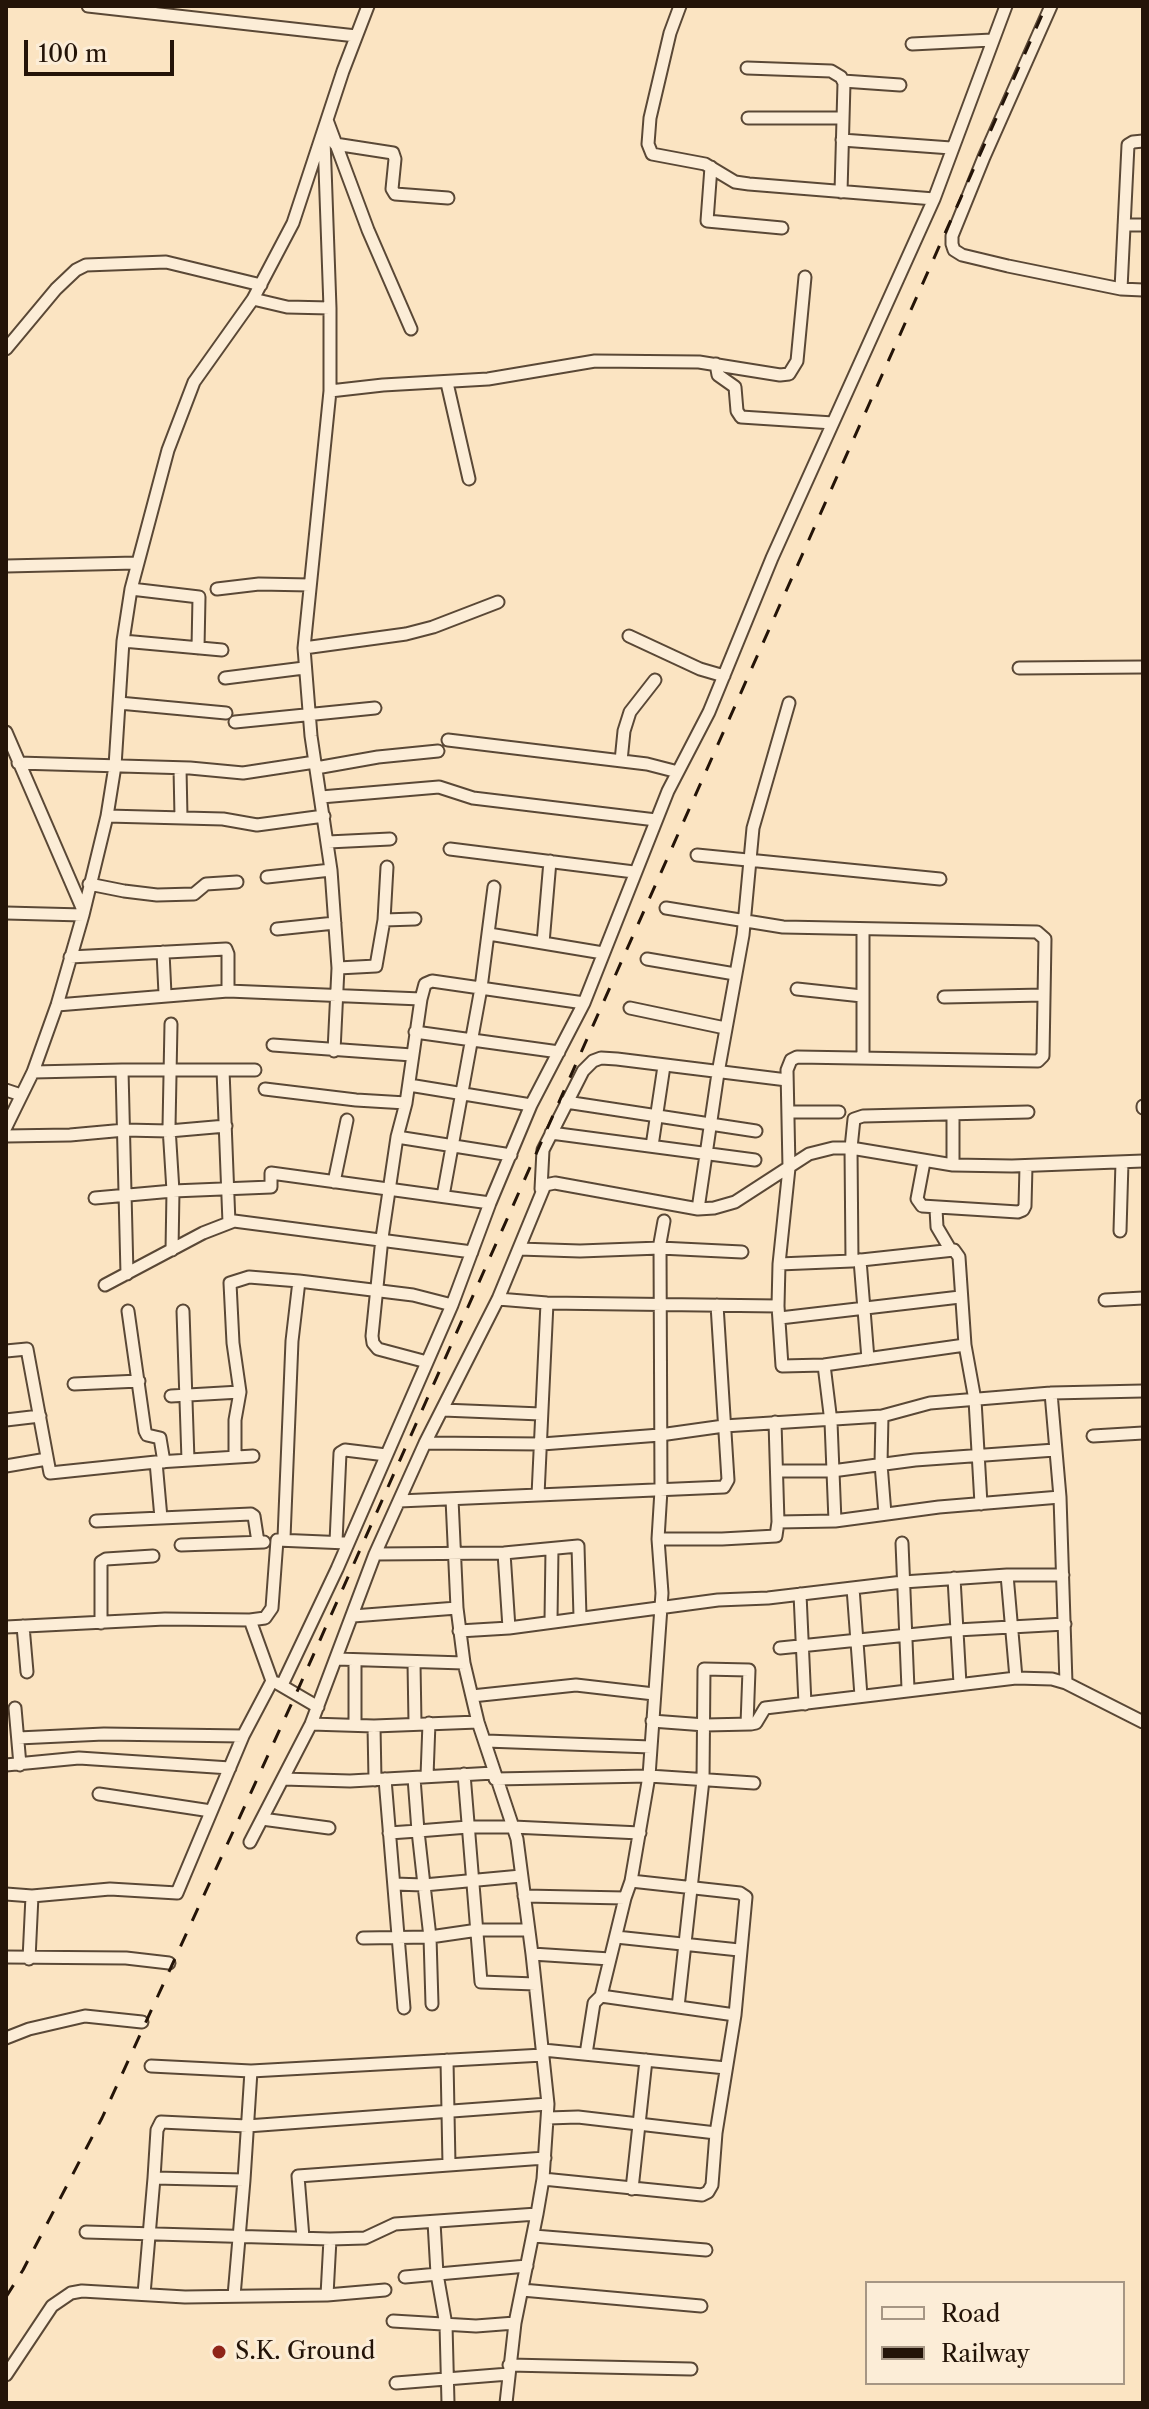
<!DOCTYPE html>
<style>
body{margin:0}
#map{position:relative;width:1149px;height:2409px;overflow:hidden;background:#fbe4c2;font-family:"Libre Caslon Text",serif}
canvas{display:block}
.frame{position:absolute;inset:0;border:8px solid #241408;pointer-events:none}
.legend{position:absolute;left:865px;top:2281px;width:260px;height:104px;box-sizing:border-box;background:#fcedd7;border:2px solid #a69684;margin:0;padding:10px 14px;list-style:none;font-size:24px;color:#241408}
.legend li{display:flex;align-items:center;gap:16px;height:40px}
.legend b{width:40px;border:2px solid #a69684}
.scale{position:absolute;left:24px;top:40px;width:150px;height:36px;box-sizing:border-box;border:4px solid #241408;border-top:0;padding-left:10px;font-size:24px;line-height:28px;white-space:nowrap;color:#241408;-webkit-text-stroke:6px #fcedd7;paint-order:stroke}
</style>
<div id="map">
<canvas width="1149" height="2409"></canvas>
<div class="frame"></div>
<ul class="legend">
<li><b style="height:10px;background:#fcedd7"></b>Road</li>
<li><b style="height:10px;background:#241408"></b>Railway</li>
</ul>
<div class="scale">100 m</div>
</div>
<script>
const ctx = document.querySelector('canvas').getContext('2d');
ctx.lineJoin = 'round';
const poly = rows => new Path2D(rows.map(r => 'M' + r).join(''));
function stroke(path, color, width, dash) { ctx.strokeStyle = color; ctx.lineWidth = width; ctx.lineCap = dash ? 'butt' : 'round'; ctx.setLineDash(dash || []); ctx.stroke(path); }
function label(font, color, halo, rows, align = 'center') {
  ctx.font = font + ' "Libre Caslon Text",serif'; ctx.lineWidth = 6; ctx.setLineDash([]); ctx.textBaseline = 'middle'; ctx.strokeStyle = halo; ctx.fillStyle = color; for (const [text, x, y, turn = 0] of rows) {
    ctx.save(); ctx.translate(x, y); ctx.rotate((+turn || 0) * Math.PI / 180); ctx.textAlign = isNaN(turn) ? turn : align; if (halo) ctx.strokeText(text, 0, 0); ctx.fillText(text, 0, 0); ctx.restore();
  }
}
const street = poly([
 [88,6,356,36],
 [680,6,670,33,650,118,648,144,652,154,705,164,735,182,749,184,934,199],
 [1051,6,984,157,952,236,952,244,954,250,962,255,1008,266,1121,289,1143,290],
 [912,44,992,40],
 [747,68,831,71,841,77,844,83,841,192],
 [843,81,900,85],
 [748,118,843,118],
 [327,120,368,230,411,329],
 [324,139,330,308,330,391,304,648,311,736,331,870,338,968,334,1051],
 [842,140,951,148],
 [335,144,393,153,395,159,392,189,395,194,448,198],
 [711,167,707,221,782,228],
 [1124,225,1143,225],
 [1121,289,1128,145,1133,142,1143,141],
 [253,299,287,307,330,308],
 [6,349,56,289,76,270,86,265,166,262,261,285],
 [716,364,718,375,735,387,737,411,741,417,833,423],
 [447,383,469,479],
 [330,391,383,385,488,379,595,361,699,362,780,375,789,374,797,361,805,277],
 [6,566,136,563],
 [131,589,199,597,198,648],
 [217,589,259,584,310,585],
 [629,636,700,669,724,676],
 [123,641,222,650],
 [304,648,406,634,433,627,498,602],
 [1019,668,1143,667],
 [225,678,304,668],
 [119,703,226,713],
 [235,722,375,708],
 [6,732,83,910],
 [448,740,647,764,678,772],
 [621,761,624,731,630,712,655,680],
 [18,763,190,768,243,773,315,762],
 [180,768,181,817],
 [316,768,378,757,438,751],
 [321,797,439,787,473,798,656,820],
 [107,816,223,819,257,825,324,816],
 [328,842,390,839],
 [450,849,634,872],
 [697,855,940,879],
 [267,877,331,870],
 [89,884,124,891,157,895,194,894,206,884,237,882],
 [666,908,783,927,1037,932,1045,939,1043,1056,1038,1061,797,1057,791,1060,787,1070,789,1168,779,1264,778,1306],
 [6,913,83,915],
 [384,920,387,867],
 [277,929,335,923],
 [863,929,863,1058],
 [489,934,603,953],
 [543,943,550,861],
 [163,952,165,994],
 [70,957,226,949,228,954,228,991],
 [647,959,735,974],
 [338,968,376,966,384,920,415,919],
 [797,989,862,996],
 [944,997,1044,995],
 [421,999,425,984,432,981,584,1003],
 [57,1005,228,991,421,999,406,1103,397,1137,382,1238,372,1336,373,1343,378,1349,427,1362],
 [630,1008,725,1028],
 [171,1024,169,1127,173,1191,271,1187,271,1173,490,1203],
 [415,1032,559,1052],
 [273,1045,412,1055],
 [122,1070,255,1070],
 [223,1070,229,1223],
 [33,1072,122,1070,127,1274],
 [409,1085,531,1105],
 [265,1089,356,1100,406,1103],
 [6,1090,21,1095],
 [566,1102,756,1131],
 [1143,1106,1143,1108],
 [788,1112,839,1112],
 [6,1127,33,1072,57,1005,83,915,107,816,115,766,123,641,131,589,168,450,194,382,253,299,293,223,343,71,368,6],
 [551,1133,755,1160],
 [6,1136,70,1135,125,1130,169,1131,226,1126],
 [397,1137,511,1155],
 [652,1146,664,1066],
 [924,1162,917,1199,922,1206,1018,1212,1023,1210,1025,1206,1026,1166],
 [953,1165,953,1114],
 [334,1182,347,1120],
 [541,1189,543,1150,583,1071,593,1061,601,1058,617,1059,787,1080],
 [443,1196,481,988,494,887],
 [95,1198,173,1191,172,1250],
 [698,1209,718,1073,743,935,753,828,789,703],
 [936,1209,937,1227,950,1249],
 [1120,1231,1122,1162],
 [519,1249,580,1251,660,1248,742,1252],
 [860,1260,868,1359],
 [852,1261,851,1148,854,1119,863,1116,1028,1112],
 [105,1285,203,1233,234,1221,472,1252],
 [498,1299,547,1303,778,1306,782,1366,824,1365,965,1345,959,1257,954,1250,852,1261,779,1264],
 [1105,1300,1143,1298],
 [128,1311,145,1431,147,1435,160,1438,164,1462],
 [183,1311,188,1460],
 [780,1318,960,1297],
 [965,1345,975,1400,981,1504],
 [6,1351,27,1349,50,1473,156,1462,161,1518,251,1514,254,1516,258,1542],
 [824,1365,831,1422,835,1521],
 [74,1384,139,1381],
 [1051,1393,1060,1497,1066,1683],
 [171,1396,240,1392],
 [443,1410,541,1414],
 [882,1416,881,1464,885,1514],
 [6,1420,40,1416],
 [775,1422,778,1522],
 [1093,1436,1143,1433],
 [425,1443,542,1444,660,1435,724,1426,882,1416,930,1403,1051,1393,1143,1391],
 [235,1457,235,1420,240,1392,233,1343,230,1283,249,1277,299,1281,413,1295,452,1305],
 [158,1462,253,1456],
 [6,1466,47,1459],
 [777,1471,832,1471,915,1460,1055,1450],
 [538,1495,547,1303],
 [399,1501,724,1487,728,1480,717,1305],
 [96,1521,161,1518],
 [284,1538,292,1341,299,1281],
 [658,1539,722,1539,776,1536,778,1522,835,1521,939,1507,1060,1497],
 [336,1542,340,1453,345,1450,386,1455],
 [902,1543,908,1689],
 [181,1545,264,1542],
 [504,1553,509,1628],
 [375,1554,504,1553,578,1546,580,1617],
 [1007,1575,1063,1575],
 [954,1578,960,1684],
 [853,1588,861,1696],
 [800,1594,805,1704],
 [353,1616,457,1608],
 [551,1620,552,1549],
 [101,1623,101,1562,106,1559,153,1556],
 [23,1626,27,1672],
 [6,1627,165,1619,250,1620,265,1618,272,1608,277,1540,347,1543],
 [459,1631,509,1628,718,1600,768,1598,903,1582,1007,1575,1016,1678],
 [780,1648,957,1630,1065,1624],
 [337,1659,464,1663],
 [414,1663,415,1723],
 [277,1683,318,1707],
 [282,1685,337,1569,452,1305,490,1203,531,1105,584,1003,668,791,709,712,772,558,934,199,1006,6],
 [472,1696,576,1685,654,1694],
 [15,1708,20,1765],
 [652,1721,705,1725,751,1724,756,1723,765,1708,1016,1678,1052,1679,1066,1683,1143,1722],
 [311,1724,374,1726,478,1722],
 [355,1725,355,1660],
 [374,1726,375,1780],
 [18,1738,104,1734,243,1736],
 [486,1741,651,1747],
 [6,1765,79,1758,230,1768],
 [464,1774,481,1982,535,1984],
 [427,1776,429,1723],
 [283,1779,350,1781,494,1773],
 [385,1779,404,2008],
 [495,1779,649,1776,754,1783],
 [99,1794,211,1811],
 [262,1819,329,1828],
 [389,1833,418,1831,414,1778],
 [250,1842,311,1724,375,1554,425,1443,498,1299,545,1185,555,1183,698,1209,714,1208,735,1202,809,1154,833,1148,851,1148,953,1165,1012,1166,1143,1161],
 [394,1884,424,1885,418,1831,468,1827,513,1827,640,1833],
 [6,1894,32,1896,110,1889,177,1893,243,1736,272,1681,250,1620],
 [524,1896,625,1898],
 [616,1937,739,1950],
 [363,1938,430,1937,478,1930,528,1930],
 [532,1954,610,1959],
 [6,1957,126,1958,169,1963],
 [29,1959,32,1896],
 [601,1996,735,2015],
 [432,2004,430,1937,424,1885,521,1876],
 [678,2007,703,1780,704,1669,749,1670,747,1724],
 [6,2038,29,2029,85,2016,142,2022],
 [543,2050,726,2068],
 [586,2054,594,2003,601,1996,625,1898,631,1881,649,1776,662,1593,658,1539,661,1490,660,1243,664,1221],
 [447,2060,449,2165],
 [151,2066,251,2071],
 [548,2118,578,2117,716,2133],
 [154,2178,157,2130,161,2122,247,2126,548,2104],
 [543,2179,702,2195,708,2192,712,2185,716,2133,735,2015,746,1897,740,1893,631,1881],
 [244,2180,251,2071,543,2055],
 [632,2189,646,2060],
 [434,2222,437,2274,446,2325,448,2403],
 [86,2232,330,2239],
 [534,2236,706,2250],
 [303,2238,298,2176,545,2158],
 [405,2277,527,2266],
 [522,2290,701,2306],
 [144,2294,154,2178,244,2180,234,2296],
 [327,2295,385,2290],
 [393,2321,476,2326,515,2323],
 [509,2365,691,2369],
 [6,2375,52,2306,71,2293,82,2291,185,2297,327,2295,330,2239,365,2238,395,2224,537,2214,543,2179,548,2104,532,1954,517,1839,478,1722,464,1663,457,1608,452,1499],
 [396,2383,509,2374],
 [506,2403,515,2323,537,2214]
]);
stroke(street, '#5a4836', 15);
stroke(street, '#fcedd7', 11);
stroke(poly([
 [6,2297,23,2270,102,2118,296,1694,1046,6]
]), '#241408', 3, [14, 14]);
for (const [x, y, r, color] of [
 [219,2352,8,"#8f2418"]
]) { const dot = new Path2D(); dot.arc(x, y, r, 0, 2 * Math.PI); ctx.fillStyle = color; ctx.fill(dot); stroke(dot, '#fcedd7', 3); }
label('24px', '#241408', '#fcedd7', [
 ["S.K. Ground",235,2352]
], 'left');
</script>
